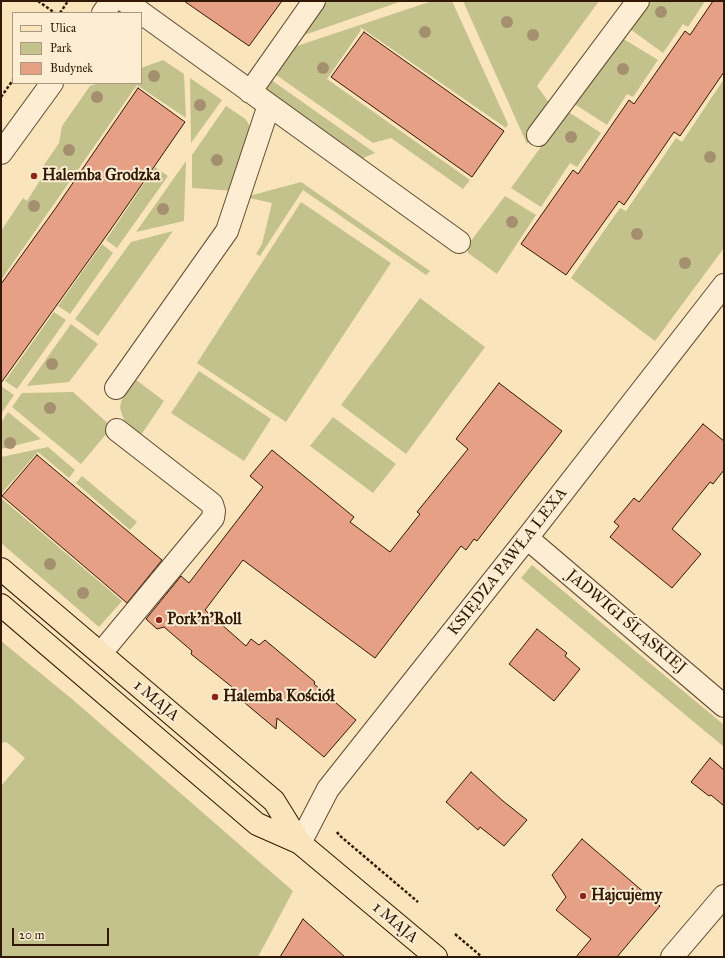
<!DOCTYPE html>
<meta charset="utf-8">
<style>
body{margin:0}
#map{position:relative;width:725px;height:958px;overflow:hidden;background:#fae4bc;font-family:"IM FELL Great Primer",serif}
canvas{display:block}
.frame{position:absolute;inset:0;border:2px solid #311905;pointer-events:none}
.legend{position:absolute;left:12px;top:12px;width:130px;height:72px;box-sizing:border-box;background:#fcedd3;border:1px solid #ab9881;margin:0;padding:5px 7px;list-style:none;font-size:12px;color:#311905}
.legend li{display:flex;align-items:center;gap:8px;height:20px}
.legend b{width:20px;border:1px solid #ab9881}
.scale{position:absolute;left:12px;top:928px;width:97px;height:18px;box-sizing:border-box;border:2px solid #311905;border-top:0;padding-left:5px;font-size:12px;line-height:14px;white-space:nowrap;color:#311905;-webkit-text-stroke:3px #fcedd3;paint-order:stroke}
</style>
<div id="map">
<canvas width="725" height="958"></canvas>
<div class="frame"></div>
<ul class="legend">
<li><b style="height:5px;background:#fae4bc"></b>Ulica</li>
<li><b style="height:11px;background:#c3c28d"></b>Park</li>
<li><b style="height:11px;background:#e5a085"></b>Budynek</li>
</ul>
<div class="scale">20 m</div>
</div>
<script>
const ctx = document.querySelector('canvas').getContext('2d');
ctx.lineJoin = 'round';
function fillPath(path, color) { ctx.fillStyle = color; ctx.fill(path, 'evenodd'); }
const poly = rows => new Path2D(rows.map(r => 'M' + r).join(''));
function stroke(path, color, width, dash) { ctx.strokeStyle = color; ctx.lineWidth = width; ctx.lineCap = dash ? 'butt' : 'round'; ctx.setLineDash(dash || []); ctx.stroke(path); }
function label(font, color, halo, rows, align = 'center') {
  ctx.font = font + ' "IM FELL Great Primer",serif'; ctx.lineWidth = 4; ctx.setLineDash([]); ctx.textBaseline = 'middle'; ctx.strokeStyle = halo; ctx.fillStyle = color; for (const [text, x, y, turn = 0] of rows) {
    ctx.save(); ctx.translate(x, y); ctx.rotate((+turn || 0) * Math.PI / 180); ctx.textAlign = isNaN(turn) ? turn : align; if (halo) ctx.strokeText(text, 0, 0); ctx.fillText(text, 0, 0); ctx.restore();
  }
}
fillPath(poly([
 [317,1,402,1,290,40],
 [432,1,452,1,508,124,506,128,360,27,361,30,327,79,470,180,463,189,391,138,373,143,269,70,282,51],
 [463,1,599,1,537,86,553,108,527,144],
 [650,1,705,1,688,27,683,24,663,53,630,29],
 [622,38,658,60,633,97,627,94,607,125,573,103],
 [163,60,184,74,186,118,137,85,1,280,1,231,23,198,27,201,46,171,42,168,59,143,62,126,90,86,99,83,141,83,141,68],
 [267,77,375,153,361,159,257,90],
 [190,78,222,100,191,143],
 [724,79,724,248,655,341,571,278,620,208,626,211,676,138,682,142],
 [226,106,244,118,247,121,249,125,252,137,236,191,192,188,192,155],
 [567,111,601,133,577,167,570,163,541,207,511,188],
 [186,161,184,221,136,232],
 [155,167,168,176,117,248,106,240],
 [301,182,430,271,426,275,303,190,260,256,256,254,262,244,272,203,245,197],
 [505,196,536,215,497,274,468,253,467,246],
 [301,202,391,263,286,422,197,363],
 [173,231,98,336,75,319,131,242],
 [102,244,113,253,70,314,58,306],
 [420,298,485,347,406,454,341,405],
 [54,312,66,320,17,389,5,381],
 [71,324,98,344,69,382,27,386],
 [199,371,271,419,244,461,171,413],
 [135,379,164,401,141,435,124,420,120,408,121,402,124,396],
 [1,386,14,395,1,414],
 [73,392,112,427,81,464,12,407,22,393],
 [8,412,41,439,1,449,1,423],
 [333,417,396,464,373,493,310,446],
 [48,447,75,470,69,478,38,452,1,494,1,457],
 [82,476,137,522,130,530,76,483],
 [1,498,122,601,99,627,1,543],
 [532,565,724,725,724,747,521,578],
 [1,641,72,699,293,891,258,957,1,957,1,786,25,758,9,744,6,742,1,743]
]), '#c3c28d');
const building = poly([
 [184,1,282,1,249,46,184,1],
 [713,1,724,1,724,72,680,136,674,132,624,205,619,201,566,275,521,244,573,170,578,174,629,100,634,104,685,31,690,35,713,1],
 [364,32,504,131,472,177,331,77,364,32],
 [138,88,185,122,109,232,1,383,1,284,55,209,138,88],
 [499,383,562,431,477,541,474,539,466,550,461,546,375,658,243,560,205,610,246,646,251,639,259,645,265,640,315,682,314,684,356,720,324,757,277,718,276,729,239,698,242,695,191,654,192,651,164,627,157,629,146,619,181,576,189,583,263,487,250,476,272,450,354,517,350,522,390,552,420,514,417,512,468,449,456,439,499,383],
 [703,424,724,441,724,470,713,484,710,482,672,529,701,554,672,588,610,537,619,526,614,522,634,498,639,502,703,424],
 [37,455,162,560,127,603,2,496,37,455],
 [537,629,567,653,565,656,580,669,554,701,509,664,537,629],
 [710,758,724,770,724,806,711,795,709,796,691,782,710,758],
 [471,772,503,801,527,820,504,846,480,827,478,830,446,802,471,772],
 [582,839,660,906,617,957,576,957,591,939,556,910,566,897,552,875,582,839],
 [303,919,345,957,280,957,303,919]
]);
fillPath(building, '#e5a085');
stroke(building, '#311905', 1);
const minor = poly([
 [125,1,459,242],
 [103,13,112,1],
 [250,92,314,1],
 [538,135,638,1],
 [1,153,52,83],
 [116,388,227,231,269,105],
 [527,538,724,706],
 [101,653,213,518,214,511,212,504,207,500,117,430],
 [300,843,328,789,527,538,724,285],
 [672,957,724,896]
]);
const major = poly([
 [1,569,274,801,300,843],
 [1,605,257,824,300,843,436,957]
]);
stroke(minor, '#634c33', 24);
stroke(major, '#311905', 24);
stroke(poly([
 [38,1,55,13],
 [60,13,68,1],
 [1,97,13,80],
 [337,832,339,835,418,902],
 [455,934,482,957]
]), '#311905', 2.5, [3, 2]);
stroke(minor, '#fcedd3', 22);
stroke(major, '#fae4bc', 22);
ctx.fillStyle = '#a4906e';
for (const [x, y] of [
 [661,12],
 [507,22],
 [425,32],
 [533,35],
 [323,68],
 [623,69],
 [154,76],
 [97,97],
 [200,105],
 [571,137],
 [69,150],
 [710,157],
 [217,160],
 [34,206],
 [163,209],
 [512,222],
 [637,234],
 [685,263],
 [52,364],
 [50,408],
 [10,443],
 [50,564],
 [83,593]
]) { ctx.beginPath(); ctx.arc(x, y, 6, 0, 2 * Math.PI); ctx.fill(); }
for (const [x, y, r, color] of [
 [34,176,4,"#8f2418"],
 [159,620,4,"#8f2418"],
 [215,697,4,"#8f2418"],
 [583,896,4,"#8f2418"]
]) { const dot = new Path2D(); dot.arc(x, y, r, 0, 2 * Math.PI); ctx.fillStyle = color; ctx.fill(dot); stroke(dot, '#fcedd3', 1.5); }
label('bold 16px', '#311905', '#fcedd3', [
 ["Halemba Grodzka",42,176],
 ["Pork'n'Roll",167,620],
 ["Halemba Kościół",223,697],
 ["Hajcujemy",591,896]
], 'left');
label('16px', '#311905', '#fcedd3', [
 ["KSIĘDZA PAWŁA LEXA",508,562,-52],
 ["JADWIGI ŚLĄSKIEJ",626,622,40],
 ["1 MAJA",156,701,40],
 ["1 MAJA",395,923,40]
]);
</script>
